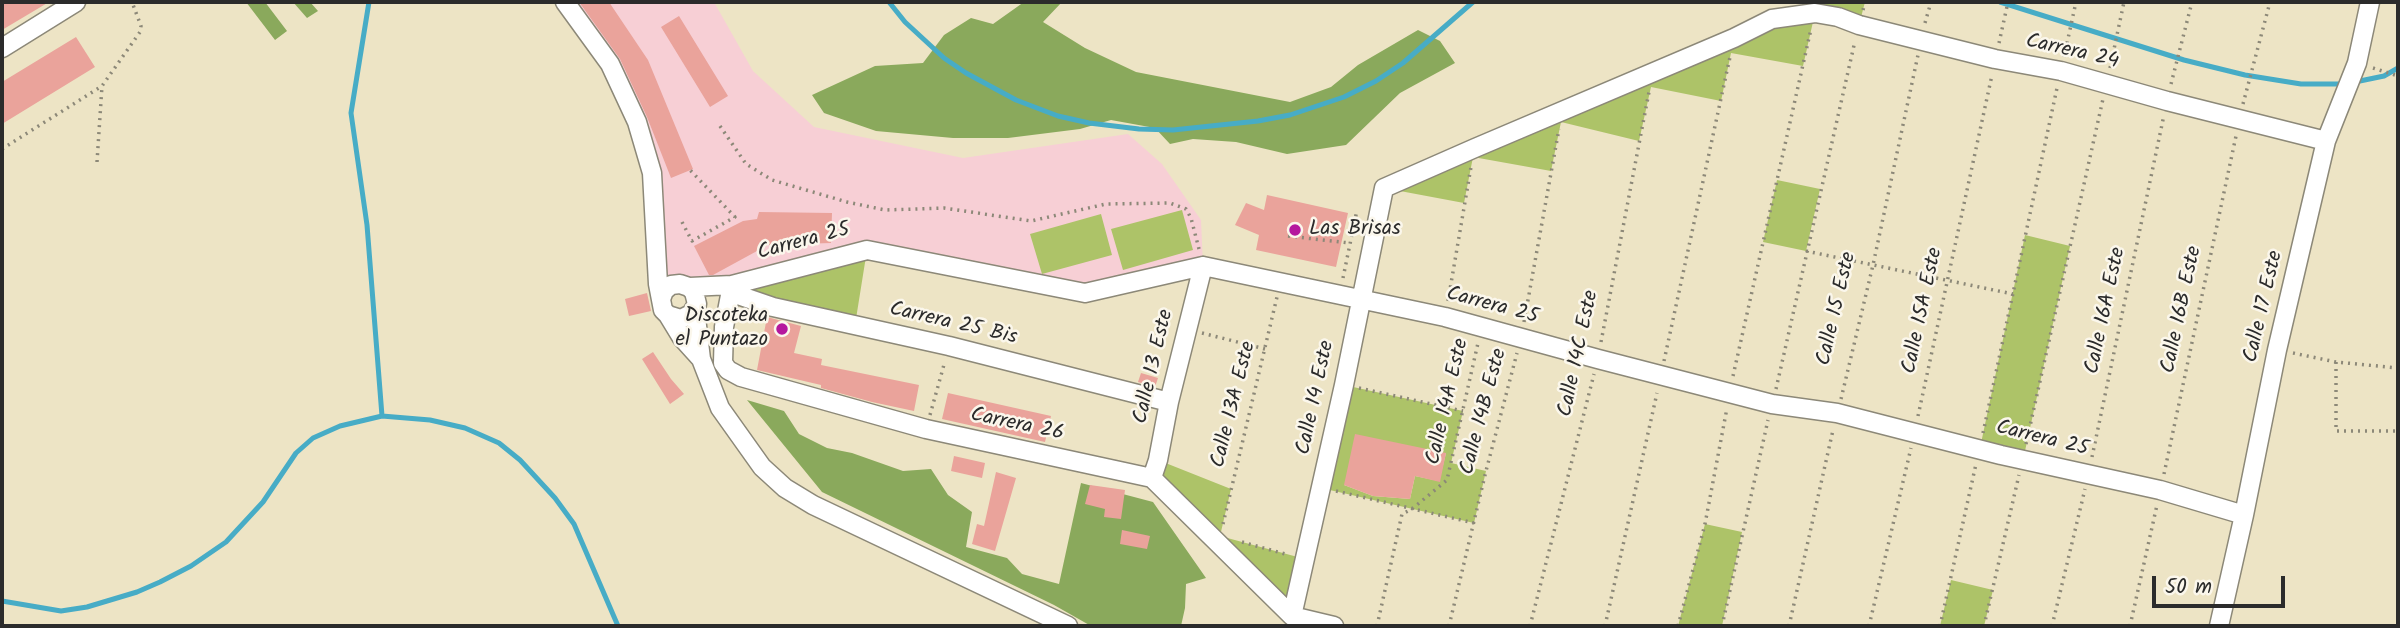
<!DOCTYPE html>
<style>
body{margin:0}
#map{position:relative;width:2400px;height:628px;overflow:hidden;background:#ede4c5;font-family:Kalam,sans-serif}
canvas{display:block}
.frame{position:absolute;inset:0;border:4px solid #2b2b2b;pointer-events:none}
.scale{position:absolute;left:2152px;top:576px;width:133px;height:32px;box-sizing:border-box;border:4px solid #2b2b2b;border-top:0;padding-left:9px;font-size:21px;line-height:24px;white-space:nowrap;color:#2b2b2b;-webkit-text-stroke:5px #fbf7ec;paint-order:stroke}
</style>
<div id="map">
<canvas width="2400" height="628"></canvas>
<div class="frame"></div>
<div class="scale">50 m</div>
</div>
<script>
const ctx = document.querySelector('canvas').getContext('2d');
ctx.lineJoin = 'round';
function fillPath(path, color) { ctx.fillStyle = color; ctx.fill(path, 'evenodd'); }
const poly = rows => new Path2D(rows.map(r => 'M' + r).join(''));
function stroke(path, color, width, dash) { ctx.strokeStyle = color; ctx.lineWidth = width; ctx.lineCap = dash ? 'butt' : 'round'; ctx.setLineDash(dash || []); ctx.stroke(path); }
function label(font, color, halo, rows, align = 'center') {
  ctx.font = font + ' Kalam,sans-serif'; ctx.lineWidth = 5; ctx.setLineDash([]); ctx.textBaseline = 'middle'; ctx.strokeStyle = halo; ctx.fillStyle = color; for (const [text, x, y, turn = 0] of rows) {
    ctx.save(); ctx.translate(x, y); ctx.rotate((+turn || 0) * Math.PI / 180); ctx.textAlign = isNaN(turn) ? turn : align; if (halo) ctx.strokeText(text, 0, 0); ctx.fillText(text, 0, 0); ctx.restore();
  }
}
fillPath(poly([
 [565,2,714,2,753,71,814,127,963,158,1128,134,1162,164,1201,220,1203,266,1085,293,867,250,664,291,637,122]
]), '#f7cfd5');
fillPath(poly([
 [1809,2,1865,2,1859,25,1815,13,1803,66,1731,53,1721,101,1651,87,1639,141,1561,122,1551,171,1473,157,1464,203,1384,188,1806,14],
 [1777,180,1820,189,1806,251,1763,242],
 [1182,210,1193,250,1123,270,1111,229],
 [1101,214,1112,255,1042,274,1030,234],
 [2025,235,2070,246,2023,460,1980,448],
 [867,250,855,325,732,285],
 [1344,385,1463,411,1451,463,1486,471,1474,523,1321,488],
 [1446,453,1439,481,1415,476,1410,499,1373,496,1344,485],
 [1158,460,1231,489,1220,536,1305,559,1292,616,1160,487],
 [1705,524,1742,532,1722,626,1678,626],
 [1951,580,1993,590,1984,626,1940,626]
]), '#adc368');
fillPath(poly([
 [246,2,265,2,287,31,275,40],
 [293,2,310,2,318,11,307,18],
 [1024,2,1062,2,1043,22,1085,48,1136,72,1290,102,1331,87,1358,65,1418,30,1440,41,1455,63,1400,93,1346,145,1287,154,1236,142,1193,139,1170,144,1155,128,1111,120,1080,129,1008,138,953,138,876,131,824,113,812,95,875,66,923,63,944,35,971,18,993,24],
 [747,400,784,411,799,434,827,448,852,453,903,471,931,469,948,495,972,512,966,547,1007,558,1022,574,1059,584,1081,483,1153,502,1206,578,1186,584,1185,608,1181,626,1091,626,1054,605,822,492]
]), '#8aa95c');
stroke(poly([
 [369,2,351,113,367,225,382,416],
 [889,2,905,22,944,58,966,73,1016,100,1058,116,1089,123,1139,129,1173,130,1258,121,1290,115,1344,97,1376,81,1403,63,1473,2],
 [2000,2,2184,60,2245,75,2301,84,2345,84],
 [2355,82,2384,76,2398,68],
 [2,601,61,611,87,607,137,592,160,582,191,566,226,542,263,502,296,453,313,438,340,426,382,416,430,420,465,428,499,443,520,460,555,498,574,524,618,626]
]), '#47acc6', 5);
fillPath(poly([
 [2,2,49,2,2,30],
 [579,2,609,2,648,60,693,169,671,178,647,117,620,59],
 [679,16,728,96,710,107,661,27],
 [76,37,95,67,2,124,2,82],
 [1267,195,1348,213,1336,267,1256,250,1259,235,1235,225,1246,203,1264,210],
 [759,212,832,213,831,243,768,245,713,275,709,275,694,246,743,221,757,219],
 [647,293,651,311,629,316,625,299],
 [767,317,801,326,794,353,822,359,821,365,919,385,914,411,872,402,821,388,821,385,757,370],
 [653,352,671,379,684,394,670,404,642,359],
 [1141,373,1158,378,1155,387,1138,382],
 [948,393,1051,416,1045,442,942,419],
 [1355,434,1446,453,1440,482,1415,476,1410,499,1373,496,1344,485],
 [954,456,985,463,982,478,951,471],
 [996,472,1016,478,995,551,972,544,977,524,984,526],
 [1090,485,1125,490,1121,519,1104,517,1105,509,1085,504],
 [1122,530,1150,536,1147,549,1120,544]
]), '#eaa39b');
const street = poly([
 [565,2,610,64,637,122,652,173,658,284,663,310,668,315,681,319,691,314,697,304,694,292,689,287,680,284,671,285,664,291,661,299],
 [2,48,76,2],
 [732,285,724,327,723,363,728,370,741,377,926,429,1152,478,1292,616,1334,626],
 [732,285,741,296,773,307,949,346,1169,402],
 [690,287,732,285,867,250,1085,293,1203,266,1445,317,1598,359,1772,404,1837,413,2001,455,2160,490,2244,515],
 [695,309,701,359,720,408,762,467,785,488,813,505,1068,626],
 [668,315,682,338,701,359],
 [1152,478,1158,460,1169,402,1203,266],
 [1292,616,1344,385,1384,188,1475,148,1734,38,1772,19,1815,13,1838,17,1859,25,1995,59,2061,71,2167,101,2326,141],
 [2219,626,2244,515,2277,350,2326,141,2357,63,2370,2]
]);
stroke(street, '#8c8878', 21);
stroke(poly([
 [1863,10,1865,2],
 [1925,23,1931,2],
 [1999,43,2008,2],
 [2064,57,2076,2],
 [2110,68,2124,2],
 [2373,68,2398,76],
 [2171,84,2192,2],
 [2243,104,2270,2],
 [720,126,746,164,772,180,847,202,885,210,944,208,1031,221,1106,204,1170,203,1186,209,1191,218,1199,249],
 [2,149,102,86],
 [97,162,102,86,140,32,141,26,132,2],
 [682,222,692,241,735,217,690,170],
 [1288,236,1349,243],
 [1806,251,2013,294],
 [1343,278,1357,210],
 [1448,301,1471,167],
 [1524,322,1559,129],
 [1202,333,1265,349],
 [1601,342,1649,92],
 [2293,353,2336,362,2398,368],
 [1664,361,1730,57],
 [2336,362,2336,431,2398,431],
 [1733,376,1811,29],
 [1359,388,1463,411],
 [1776,389,1855,41],
 [1841,399,1873,265,1918,55],
 [930,415,945,361],
 [1918,416,1992,75],
 [1983,433,2057,88],
 [2026,444,2103,99],
 [2092,457,2164,115],
 [2164,474,2236,136],
 [1336,491,1474,523],
 [1223,524,1277,297],
 [1242,542,1289,555],
 [1377,626,1402,514,1412,509,1447,480,1478,343],
 [1449,626,1486,471,1517,353],
 [1530,626,1594,374],
 [1605,626,1657,393],
 [1678,626,1705,524,1727,408],
 [1722,626,1768,420],
 [1789,626,1833,430],
 [1869,626,1911,448],
 [1940,626,1976,464],
 [1984,626,2019,475],
 [2052,626,2085,489],
 [2130,626,2157,505]
]), '#8c8878', 3.5, [2, 5]);
stroke(street, '#fff', 18);
for (const [x, y, r, color] of [
 [1295,230,7,"#b5179e"],
 [782,329,7,"#b5179e"]
]) { const dot = new Path2D(); dot.arc(x, y, r, 0, 2 * Math.PI); ctx.fillStyle = color; ctx.fill(dot); stroke(dot, '#fbf7ec', 2.5); }
label('21px', '#2b2b2b', '#fbf7ec', [
 ["Carrera 24",2072,53,13],
 ["Carrera 25",804,243,-15],
 ["Carrera 25",1492,307,15],
 ["Calle 17 Este",2265,307,-77],
 ["Calle 15 Este",1838,309,-77],
 ["Calle 16B Este",2183,310,-78],
 ["Calle 15A Este",1924,311,-78],
 ["Calle 16A Este",2107,311,-78],
 ["Carrera 25 Bis",953,325,13],
 ["Calle 14C Este",1580,354,-78],
 ["Calle 13 Este",1155,367,-77],
 ["Calle 14 Este",1317,398,-78],
 ["Calle 14A Este",1449,402,-77],
 ["Calle 13A Este",1235,405,-76],
 ["Calle 14B Este",1485,412,-75],
 ["Carrera 26",1017,426,12],
 ["Carrera 25",2042,440,14]
]);
label('21px', '#2b2b2b', '#fbf7ec', [
 ["Las Brisas",1309,230],
 ["Discoteka",768,317,"right"],
 ["el Puntazo",768,341,"right"]
], 'left');
</script>
